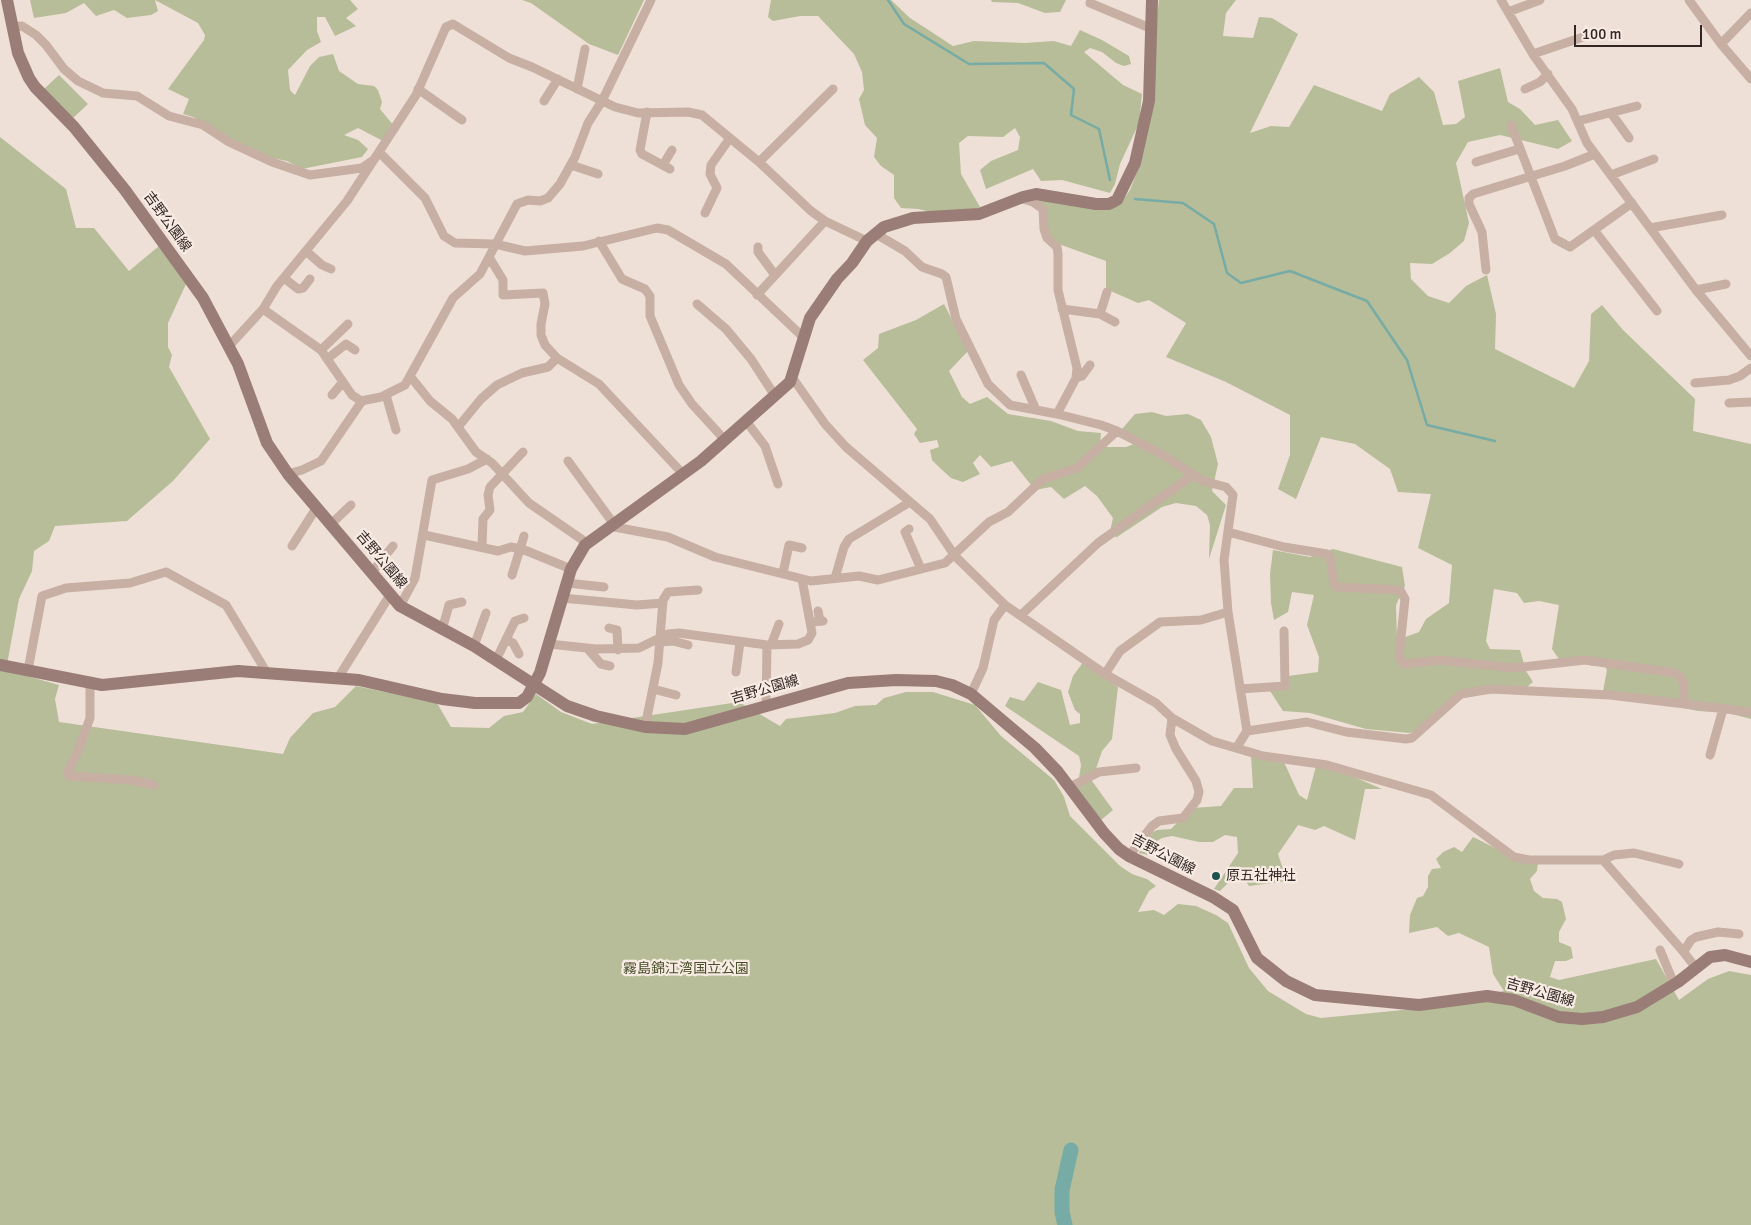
<!DOCTYPE html>
<meta charset="utf-8">
<style>
body{margin:0}
#map{position:relative;width:1751px;height:1225px;overflow:hidden;background:#efe0d7;font-family:Signika,sans-serif}
canvas{display:block}
.scale{position:absolute;left:1574px;top:25px;width:128px;height:22px;box-sizing:border-box;border:2px solid #322725;border-top:0;padding-left:6px;font-size:15px;line-height:18px;white-space:nowrap;color:#322725;-webkit-text-stroke:4px #f8ebe3;paint-order:stroke}
</style>
<div id="map">
<canvas width="1751" height="1225"></canvas>
<div class="scale">100 m</div>
</div>
<script>
const ctx = document.querySelector('canvas').getContext('2d');
ctx.lineJoin = 'round';
function fillPath(path, color) { ctx.fillStyle = color; ctx.fill(path, 'evenodd'); }
const poly = rows => new Path2D(rows.map(r => 'M' + r).join(''));
function stroke(path, color, width, dash) { ctx.strokeStyle = color; ctx.lineWidth = width; ctx.lineCap = dash ? 'butt' : 'round'; ctx.setLineDash(dash || []); ctx.stroke(path); }
function label(font, color, halo, rows, align = 'center') {
  ctx.font = font + ' Signika,"Noto Sans JP",sans-serif'; ctx.lineWidth = 4.5; ctx.setLineDash([]); ctx.textBaseline = 'middle'; ctx.strokeStyle = halo; ctx.fillStyle = color; for (const [text, x, y, turn = 0] of rows) {
    ctx.save(); ctx.translate(x, y); ctx.rotate((+turn || 0) * Math.PI / 180); ctx.textAlign = isNaN(turn) ? turn : align; if (halo) ctx.strokeText(text, 0, 0); ctx.fillText(text, 0, 0); ctx.restore();
  }
}
fillPath(poly([
 [30,0,350,0,358,9,346,18,356,26,335,36,325,17,317,17,317,31,321,42,307,50,288,70,290,90,295,95,310,66,319,57,333,54,339,71,358,84,374,86,378,90,382,102,380,109,394,126,385,142,358,128,344,135,358,140,368,149,362,157,302,169,287,161,262,156,193,117,183,114,189,99,168,89,204,40,205,35,198,23,155,0,158,11,151,15,127,18,114,10,96,16,84,3,66,13,34,18],
 [522,0,644,0,618,55,589,44,531,3],
 [771,0,891,0,910,18,953,46,974,41,1025,43,1054,41,1071,46,1080,30,1102,40,1129,56,1131,64,1124,66,1116,63,1102,52,1090,48,1084,52,1123,85,1142,94,1139,123,1120,164,1115,184,1110,193,1062,180,1041,181,1033,169,986,189,980,170,991,161,1018,150,1020,137,1015,128,1003,137,968,136,959,143,961,174,980,207,969,213,944,215,918,209,901,208,894,198,894,175,881,166,874,157,877,138,865,125,859,99,864,90,862,72,854,54,818,16,800,16,773,21,768,17],
 [991,0,1066,0,1060,12,1045,13,1018,3,992,2],
 [1159,0,1236,0,1226,13,1223,36,1253,38,1259,17,1272,18,1298,34,1250,133,1271,126,1289,127,1314,85,1382,111,1390,94,1419,77,1434,92,1443,125,1456,124,1465,117,1458,81,1500,68,1508,102,1520,109,1535,125,1558,120,1572,141,1558,149,1500,135,1468,142,1456,163,1469,223,1464,241,1450,253,1432,264,1410,263,1411,279,1428,296,1449,303,1466,286,1487,275,1496,314,1495,349,1574,388,1589,361,1591,314,1602,305,1623,330,1695,399,1693,431,1751,444,1751,719,1728,713,1698,711,1603,691,1607,670,1604,664,1591,666,1587,657,1559,659,1552,649,1559,605,1539,601,1524,603,1517,593,1494,589,1486,641,1490,649,1520,650,1526,671,1533,682,1522,691,1463,695,1429,724,1410,733,1366,729,1310,713,1283,711,1270,691,1288,676,1318,672,1319,657,1307,625,1314,595,1292,592,1288,612,1274,620,1271,603,1270,574,1273,550,1310,557,1333,549,1402,567,1405,586,1396,605,1397,640,1419,632,1426,619,1449,603,1452,565,1418,548,1431,494,1398,492,1390,469,1355,444,1321,437,1296,499,1278,489,1290,455,1290,415,1226,382,1166,357,1186,323,1149,300,1138,303,1106,289,1106,261,1053,242,1035,200,1119,206,1130,190,1138,169],
 [59,75,88,104,73,118,44,89],
 [0,137,66,189,76,228,94,228,129,271,159,246,186,284,168,323,168,347,172,355,169,367,210,439,173,481,127,521,55,526,49,541,34,551,32,571,19,599,6,670,59,685,55,699,59,722,283,754,290,738,313,713,335,707,356,686,437,703,451,727,489,728,504,716,523,712,536,694,561,712,592,724,739,702,780,726,786,719,835,713,855,706,876,705,884,698,906,692,933,692,975,705,1001,736,1054,780,1064,797,1070,816,1120,866,1132,874,1147,879,1156,886,1149,891,1138,912,1154,910,1164,915,1178,904,1196,906,1216,915,1228,923,1249,968,1268,991,1306,1014,1321,1018,1423,1008,1504,991,1493,974,1489,947,1459,933,1448,936,1437,927,1409,933,1410,915,1417,898,1423,896,1428,887,1428,876,1432,869,1441,868,1436,859,1443,852,1454,847,1462,852,1473,837,1511,856,1538,862,1537,871,1530,879,1534,891,1543,898,1557,899,1562,902,1566,919,1559,932,1559,942,1571,947,1573,958,1566,961,1555,961,1550,977,1559,980,1656,959,1679,1000,1708,979,1729,971,1751,975,1751,1225,0,1225],
 [944,304,968,351,949,371,962,397,970,404,987,397,1008,414,1051,421,1078,431,1101,433,1100,447,1126,447,1134,444,1122,429,1135,414,1152,412,1166,416,1188,414,1201,420,1211,437,1218,464,1212,491,1226,505,1209,559,1210,525,1207,515,1196,506,1176,503,1162,507,1117,537,1109,536,1113,518,1097,496,1085,486,1064,499,1051,487,1035,490,1012,461,991,467,980,455,973,463,980,474,963,482,951,478,941,469,932,460,930,450,939,447,937,440,920,443,914,434,917,429,863,360,878,348,879,334,916,320],
 [1084,661,1118,687,1112,739,1102,751,1092,781,1113,810,1100,821,1077,791,1081,765,1079,756,1005,706,1010,697,1024,701,1038,682,1061,690,1070,725,1080,723,1080,714,1075,710,1068,692,1073,676],
 [1251,756,1284,762,1299,795,1307,800,1316,766,1354,777,1382,789,1365,789,1355,840,1324,826,1315,830,1298,825,1278,854,1287,881,1249,886,1242,876,1237,874,1220,891,1214,889,1238,853,1237,837,1225,835,1213,842,1199,842,1172,836,1162,838,1154,843,1148,855,1139,853,1149,834,1157,830,1171,829,1192,808,1221,806,1234,788,1253,788]
]), '#b6bd98');
stroke(poly([
 [888,0,904,24,969,64,1044,63,1074,89,1071,115,1099,129,1110,180],
 [1135,199,1183,203,1214,224,1227,273,1241,283,1290,271,1367,301,1407,360,1427,425,1495,441]
]), '#77aba5', 2.5);
stroke(poly([
 [1065,1225,1062,1212,1062,1190,1071,1150]
]), '#77aba5', 15);
stroke(poly([
 [1091,0,1090,3,1150,28],
 [1501,0,1534,56,1572,109,1587,143,1696,290,1751,356],
 [1689,0,1721,44,1751,79],
 [1508,12,1540,0],
 [12,27,22,26,36,35,46,45,64,69,78,81,103,93,137,96,169,116,203,125,229,142,272,162,310,175,362,168,372,161],
 [1721,44,1751,13],
 [1533,54,1586,36],
 [418,89,462,120],
 [577,89,585,49],
 [1525,89,1540,82,1548,74],
 [544,101,558,79],
 [647,112,640,150,642,154,670,169],
 [1611,113,1629,138],
 [1578,121,1637,106],
 [1511,125,1555,239,1570,247,1632,203],
 [380,153,425,198,444,236,455,243,495,244,525,251,583,246,657,228,668,230,726,264,803,337],
 [759,162,833,89],
 [1476,162,1519,149],
 [571,165,598,174],
 [663,165,672,150],
 [1611,175,1654,159],
 [705,213,717,188,710,174,711,165,730,138],
 [1650,228,1722,215],
 [1594,230,1657,311],
 [876,234,905,251,922,267,942,274,946,277,956,319,988,384,1010,405,1057,414,1076,378,1077,368,1058,290,1058,254,1057,247,1047,238,1044,229,1043,209,1033,202,1019,198],
 [599,241,622,279,645,289,650,296,650,316,679,385,692,404,724,439],
 [758,247,758,252,775,275],
 [306,251,322,265,331,269],
 [489,257,503,280,503,295,543,293,545,304,541,324,541,335,545,345,557,358,599,384,683,474],
 [1486,270,1482,232,1469,204,1469,198,1473,194,1565,166,1595,154],
 [284,278,298,289,303,288,310,279],
 [1696,290,1726,284],
 [757,295,825,221],
 [697,304,726,329,751,359,775,396],
 [263,309,321,350,352,395,361,401,381,397,405,385,453,298,480,274,517,204,528,200,540,201,548,198,560,184,575,157,588,123,602,101,651,0],
 [1062,309,1100,314,1115,322],
 [1100,314,1107,292],
 [230,345,263,309,277,286,347,201,416,95,446,27,453,24,509,58,532,67,615,107,638,113,688,112,702,115,759,162,811,211,825,221,867,241],
 [321,350,348,324],
 [327,359,346,344,355,350],
 [1021,375,1036,410],
 [410,376,430,401,452,419,476,452,492,463,529,503,587,543],
 [792,377,825,424,846,447,930,519,955,556,1005,605,1105,674,1156,703,1172,718,1212,741,1263,756,1327,765,1431,795,1514,857,1529,860,1603,860,1682,950,1696,968],
 [1076,378,1082,376,1090,365],
 [1695,383,1729,380,1740,376,1751,368],
 [332,395,343,382],
 [386,395,396,430],
 [1729,403,1751,402],
 [1057,414,1101,425,1117,431,1161,454,1203,481,1226,487,1233,495,1224,560,1228,612,1247,731,1237,747],
 [746,421,765,446,778,484],
 [458,427,481,399,497,385,522,373,548,367,557,358],
 [568,461,613,523],
 [288,474,302,470,321,461,362,401],
 [331,524,351,505],
 [609,526,668,537,715,557,811,581,859,576,878,580,945,563,989,522,1008,512,1043,479,1077,468,1117,431],
 [909,529,905,532,921,569],
 [1228,532,1284,547,1327,554,1330,557,1334,584,1337,587,1400,590,1405,599,1399,656,1404,664,1440,660,1514,668,1585,660,1675,673,1680,676,1684,684,1684,703],
 [424,535,498,551,511,547,522,549,571,569],
 [292,546,317,507],
 [482,547,483,519,490,510,488,495,490,487,523,452],
 [372,572,393,546],
 [783,573,789,545,802,548],
 [512,575,524,536],
 [835,578,844,547,849,539,910,502],
 [567,583,604,587],
 [562,598,637,605,663,603],
 [400,606,415,578,432,480,468,469,487,459],
 [818,611,820,621],
 [1021,615,1098,543,1193,475],
 [812,622,823,621],
 [609,628,617,630,618,650],
 [442,630,449,605,462,602],
 [507,640,513,643,519,654],
 [660,642,673,641,688,645],
 [549,644,596,649,639,648,668,634,679,633,767,645,798,644,808,640,812,633,802,579],
 [771,645,779,624],
 [474,646,486,613],
 [587,648,601,664,610,666],
 [496,660,515,621,524,618],
 [28,670,42,596,66,588,130,583,166,572,226,605,267,673],
 [736,672,740,642],
 [1105,674,1120,651,1160,622,1201,620,1228,612],
 [338,678,390,595],
 [90,684,90,718,76,756,68,771,69,776,132,780,154,785],
 [653,689,676,695],
 [1240,689,1285,686,1284,631],
 [767,690,788,685],
 [971,694,983,668,994,620,1005,605],
 [766,706,767,645],
 [645,727,658,663,663,600,668,592,698,590],
 [1247,731,1307,722,1346,732,1406,739,1412,738,1461,694,1491,689,1610,695,1751,712],
 [1710,755,1723,709],
 [1070,787,1099,772,1136,768],
 [1129,856,1152,826,1159,821,1183,818,1197,800,1199,792,1196,781,1176,749,1170,735,1172,718],
 [1603,860,1614,855,1634,853,1679,864],
 [1660,950,1674,984],
 [1684,951,1691,940,1696,937,1718,932,1739,934]
]), '#c7afa4', 9);
stroke(poly([
 [7,0,18,53,29,78,35,87,74,127,125,190,203,298,238,364,267,443,288,474,400,606,474,646,567,706,596,716,645,727,685,729,848,683,896,680,936,681,952,685,971,694,1035,748,1058,772,1104,833,1119,849,1129,856,1213,897,1233,910,1257,958,1286,981,1315,995,1419,1005,1487,996,1514,1000,1559,1017,1582,1019,1603,1017,1637,1007,1678,982,1710,957,1725,955,1751,962],
 [0,665,102,685,238,671,359,680,442,699,475,703,519,703,527,697,540,673,571,569,585,545,701,461,790,382,810,318,837,279,852,263,867,241,884,227,913,218,979,214,1023,197,1036,194,1096,204,1109,204,1117,200,1135,163,1149,101,1152,0]
]), '#9a7d76', 12);
for (const [x, y, r, color] of [
 [1216,876,5,"#1d524d"]
]) { const dot = new Path2D(); dot.arc(x, y, r, 0, 2 * Math.PI); ctx.fillStyle = color; ctx.fill(dot); stroke(dot, '#f8ebe3', 2); }
label('14px', '#322725', '#f8ebe3', [
 ["吉野公園線",167,222,54],
 ["吉野公園線",381,560,50],
 ["吉野公園線",765,690,-16],
 ["吉野公園線",1163,855,28],
 ["吉野公園線",1540,993,16]
]);
label('14px', '#322725', '#f8ebe3', [
 ["原五社神社",1226,876]
], 'left');
label('14px', '#474f2a', '#f8ebe3', [
 ["霧島錦江湾国立公園",686,969]
]);
</script>
